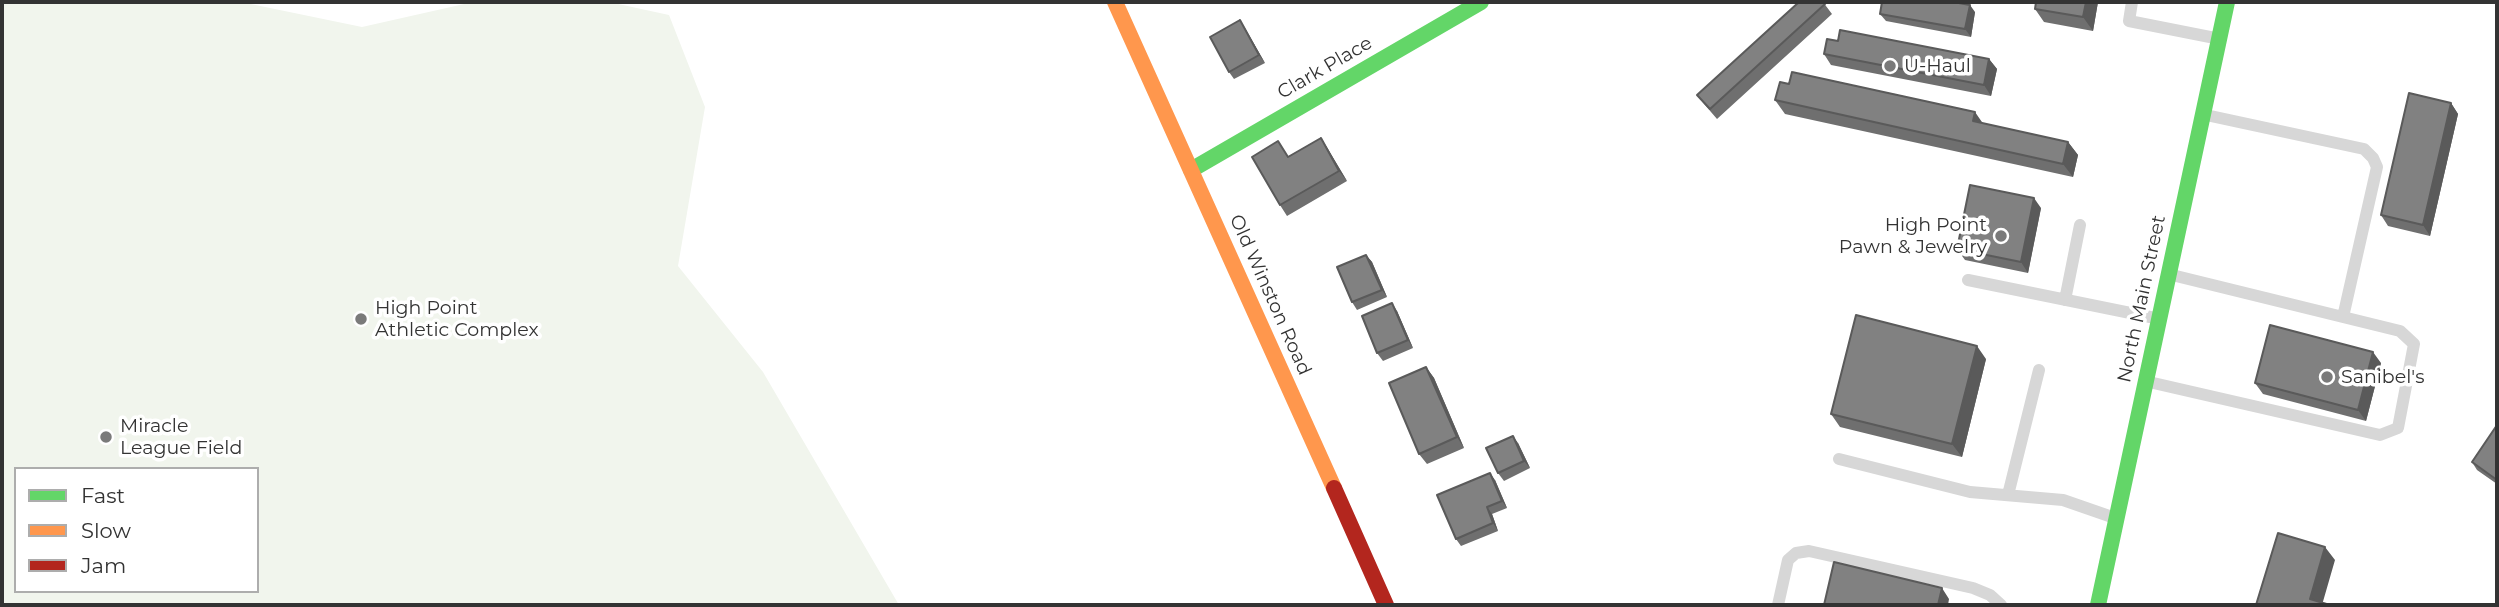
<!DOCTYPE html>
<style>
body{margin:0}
#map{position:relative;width:2499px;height:607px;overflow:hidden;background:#fff;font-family:Montserrat,sans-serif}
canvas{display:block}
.frame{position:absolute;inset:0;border:4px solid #333;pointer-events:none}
.legend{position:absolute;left:14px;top:467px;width:245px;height:126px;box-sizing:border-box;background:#fff;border:2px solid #adadad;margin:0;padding:9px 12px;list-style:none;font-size:21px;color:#333}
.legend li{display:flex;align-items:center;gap:14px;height:35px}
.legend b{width:35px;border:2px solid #adadad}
</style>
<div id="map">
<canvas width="2499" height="607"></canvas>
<div class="frame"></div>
<ul class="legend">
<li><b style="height:9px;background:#63d668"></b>Fast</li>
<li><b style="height:9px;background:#ff974d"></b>Slow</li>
<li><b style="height:9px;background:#b3261e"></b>Jam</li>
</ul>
</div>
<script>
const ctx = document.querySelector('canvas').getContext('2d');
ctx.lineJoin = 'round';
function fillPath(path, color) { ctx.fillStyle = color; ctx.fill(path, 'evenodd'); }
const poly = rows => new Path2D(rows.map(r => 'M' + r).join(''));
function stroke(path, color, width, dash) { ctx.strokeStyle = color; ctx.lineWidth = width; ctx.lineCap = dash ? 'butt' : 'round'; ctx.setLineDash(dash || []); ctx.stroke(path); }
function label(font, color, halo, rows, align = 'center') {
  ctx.font = font + ' Montserrat,sans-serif'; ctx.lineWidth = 7; ctx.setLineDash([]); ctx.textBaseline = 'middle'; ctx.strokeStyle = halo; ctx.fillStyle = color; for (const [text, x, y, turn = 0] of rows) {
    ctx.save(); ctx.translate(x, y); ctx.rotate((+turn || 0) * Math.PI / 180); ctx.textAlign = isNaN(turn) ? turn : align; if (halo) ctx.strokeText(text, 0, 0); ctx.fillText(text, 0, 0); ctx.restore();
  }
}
fillPath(poly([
 [2,2,241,2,362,27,473,2,609,2,669,15,705,107,678,266,763,372,899,605,2,605],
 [16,469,257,469,257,591,16,591]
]), '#f1f5ed');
stroke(poly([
 [2132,2,2129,21,2215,38],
 [2206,115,2364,149,2373,158,2377,167,2343,317],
 [1968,280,2155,318],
 [2065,300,2080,225],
 [2149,382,2380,435,2398,428,2414,344,2400,331,2172,275],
 [1839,459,1970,492,2063,500,2112,517],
 [2008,495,2039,370],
 [1778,605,1788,560,1796,553,1809,551,1973,588,1990,595,2001,605]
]), '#d7d7d7', 12);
stroke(poly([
 [1191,170,1481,2],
 [2098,605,2227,2]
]), '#63d668', 16);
stroke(poly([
 [1115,2,1334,488]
]), '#ff974d', 16);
stroke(poly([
 [1334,488,1386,605]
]), '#b3261e', 16);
fillPath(poly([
 [1823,2,1832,14,1717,119,1705,105,1697,95],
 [2036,2,2098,2,2093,31,2044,22,2035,9],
 [1975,12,1971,37,1886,21,1880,14],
 [1240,20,1265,63,1234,79,1229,72],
 [1838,41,1989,59,1997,69,1991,96,1831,65,1824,54],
 [1775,100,1983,123,2068,142,2078,155,2073,177,1785,114],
 [2451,103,2458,114,2430,236,2388,226,2381,215],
 [1321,138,1347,181,1287,216,1280,205,1289,156],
 [2041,208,2028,273,1965,260,1957,249],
 [1366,255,1372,262,1387,297,1357,310,1352,302],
 [1397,311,1413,348,1383,361,1377,353],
 [1986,359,1962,457,1840,427,1831,414],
 [2381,363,2366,421,2263,394,2255,383],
 [1426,367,1434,378,1464,448,1427,464,1419,454],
 [2497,425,2497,484,2477,470,2472,462],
 [1518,443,1530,468,1504,481,1498,473],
 [1495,480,1507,508,1492,514,1498,531,1461,546,1456,539]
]), '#6f6f6f');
fillPath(poly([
 [2086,2,2098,2,2093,31,2083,17],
 [1970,5,1975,12,1971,37,1965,29],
 [1240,20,1245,28,1265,63,1259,55],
 [1989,59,1997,69,1991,96,1984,85],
 [2451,103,2458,114,2430,236,2423,225],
 [1975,112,1984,125,1973,121],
 [1321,138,1328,149,1347,181,1339,171],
 [2068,142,2078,155,2073,177,2063,164],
 [2034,198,2041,208,2028,273,2021,262],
 [1366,255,1372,262,1387,297,1382,290],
 [1392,303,1397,311,1413,348,1408,340],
 [1977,346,1986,359,1962,457,1952,444],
 [2373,352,2381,363,2366,421,2358,410],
 [1426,367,1434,378,1464,448,1457,437],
 [1513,436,1518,443,1530,468,1524,461],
 [1490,473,1495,480,1507,508,1502,501],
 [1487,507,1492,514,1498,531,1493,523],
 [2325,547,2335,560,2322,605,2310,599],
 [1942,588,1949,599,1948,605,1938,605]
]), '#5a5a5a');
const building = poly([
 [1799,2,1823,2,1825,4,1710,109,1697,95,1799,2],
 [1882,2,1953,2,1970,5,1965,29,1880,14,1882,2],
 [2036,2,2086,2,2083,17,2035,9,2036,2],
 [1240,20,1259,55,1229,72,1210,37,1240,20],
 [1840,30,1989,59,1984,85,1824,54,1827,39,1838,41,1840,30],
 [1792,72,1975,112,1973,121,2068,142,2063,164,1775,100,1780,82,1789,84,1792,72],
 [2409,93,2451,103,2423,225,2381,215,2409,93],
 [1321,138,1339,171,1280,205,1252,157,1278,141,1288,157,1321,138],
 [1970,185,2034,198,2021,262,1957,249,1970,185],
 [1366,255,1382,290,1352,302,1337,267,1366,255],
 [1392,303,1408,340,1377,353,1362,316,1392,303],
 [1856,315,1977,346,1952,444,1831,414,1856,315],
 [2270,325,2373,352,2358,410,2255,383,2270,325],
 [1426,367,1457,437,1419,454,1389,383,1426,367],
 [2497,425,2497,480,2472,462,2497,425],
 [1513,436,1524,461,1498,473,1486,448,1513,436],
 [1490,473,1502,501,1487,507,1493,523,1456,539,1437,495,1490,473],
 [2278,533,2325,547,2310,599,2330,605,2256,605,2278,533],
 [1834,562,1942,588,1938,605,1824,605,1834,562]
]);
fillPath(building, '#818181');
stroke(building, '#5a5a5a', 2);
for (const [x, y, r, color] of [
 [1890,66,7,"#7a7a7a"],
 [2001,236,7,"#7a7a7a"],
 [361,319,7,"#7a7a7a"],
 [2327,377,7,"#7a7a7a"],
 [106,437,7,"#7a7a7a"]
]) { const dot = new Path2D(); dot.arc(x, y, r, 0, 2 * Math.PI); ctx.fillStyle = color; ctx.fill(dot); stroke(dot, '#fff', 2.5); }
label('19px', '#333', '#fff', [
 ["U-Haul",1904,66],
 ["High Point",1987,225,"right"],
 ["Pawn & Jewelry",1987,247,"right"],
 ["High Point",375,308],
 ["Athletic Complex",375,330],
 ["Sanibel's",2341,377],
 ["Miracle",120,426],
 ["League Field",120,448]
], 'left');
label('19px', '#333', '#fff', [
 ["Clark Place",1325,68,-30],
 ["Old Winston Road",1270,295,66],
 ["North Main Street",2142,299,-78]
]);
</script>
